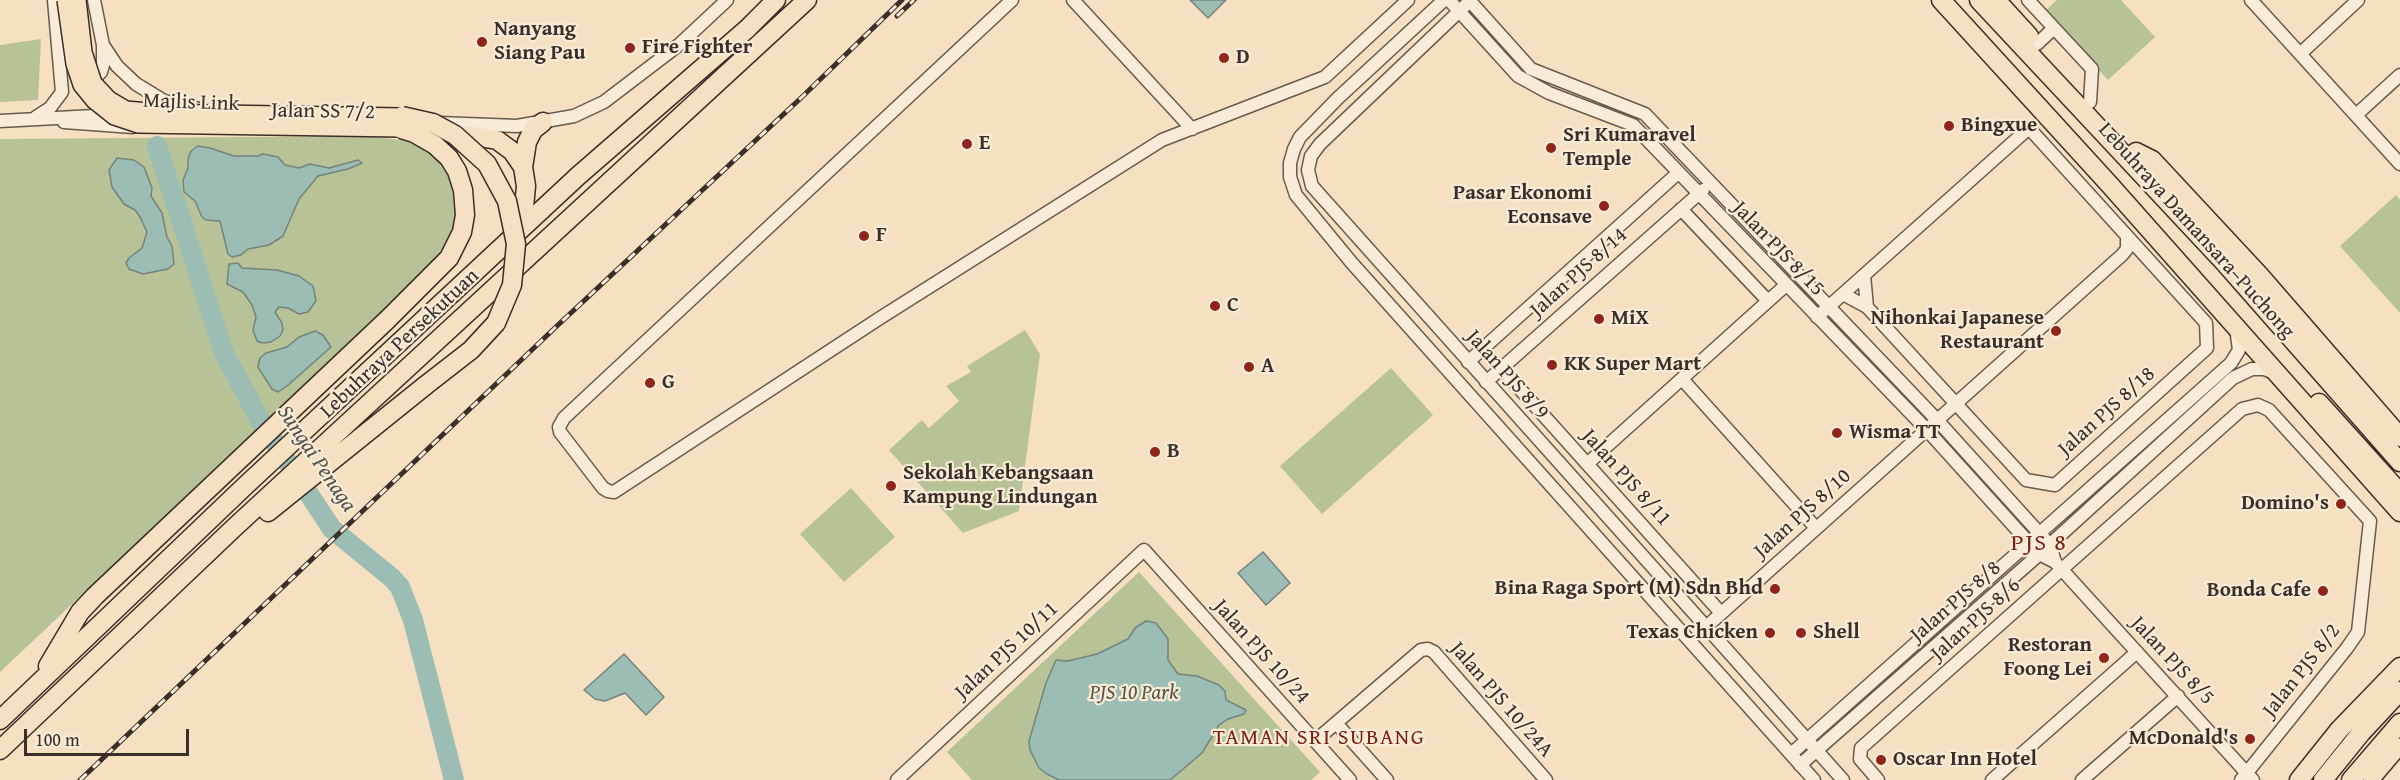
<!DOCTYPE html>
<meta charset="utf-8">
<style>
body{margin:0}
#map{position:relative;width:2400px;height:780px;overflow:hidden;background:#f5e0c1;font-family:"Gentium Book Plus",serif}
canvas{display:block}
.scale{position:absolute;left:24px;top:729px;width:165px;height:27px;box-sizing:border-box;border:3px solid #3a2e28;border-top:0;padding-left:8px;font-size:18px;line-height:21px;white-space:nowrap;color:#3a2e28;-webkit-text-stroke:4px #f8ebd7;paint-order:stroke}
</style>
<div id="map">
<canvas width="2400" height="780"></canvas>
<div class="scale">100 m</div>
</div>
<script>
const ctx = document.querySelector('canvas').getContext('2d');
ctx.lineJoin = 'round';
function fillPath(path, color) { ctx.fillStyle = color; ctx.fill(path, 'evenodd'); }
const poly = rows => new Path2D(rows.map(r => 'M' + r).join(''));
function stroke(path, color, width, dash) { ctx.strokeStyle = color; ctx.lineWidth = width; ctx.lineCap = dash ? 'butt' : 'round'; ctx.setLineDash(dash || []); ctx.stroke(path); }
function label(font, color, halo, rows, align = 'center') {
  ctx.font = font + ' "Gentium Book Plus",serif'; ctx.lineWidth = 4.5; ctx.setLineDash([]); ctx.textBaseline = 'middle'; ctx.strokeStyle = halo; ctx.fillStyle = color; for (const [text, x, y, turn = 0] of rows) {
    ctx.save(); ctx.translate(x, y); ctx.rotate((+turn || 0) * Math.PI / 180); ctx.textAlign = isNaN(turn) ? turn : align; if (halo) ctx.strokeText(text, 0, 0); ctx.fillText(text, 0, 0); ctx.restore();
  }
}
fillPath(poly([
 [2057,0,2121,0,2155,37,2108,80,2045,11],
 [41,39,38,100,0,102,0,45],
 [368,136,401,140,423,147,439,157,456,188,459,212,453,231,441,251,426,270,0,672,0,139],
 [2396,195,2400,200,2400,313,2340,246],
 [1025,330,1040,354,1019,511,963,533,889,450,922,420,929,428,959,401,946,386,971,372,967,366],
 [1391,368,1433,415,1322,514,1280,466],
 [851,488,895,537,844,582,800,534],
 [1139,572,1320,772,1311,780,972,780,947,752]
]), '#b7c397');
const water = poly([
 [1190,0,1226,0,1208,18,1190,0],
 [198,146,210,148,234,156,258,156,263,154,278,157,285,165,299,168,310,164,329,168,358,160,362,163,348,169,318,176,299,199,283,236,269,245,248,249,241,255,232,257,228,254,220,221,206,220,202,217,195,201,184,192,183,180,188,168,188,159,191,151,198,146],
 [117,158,134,160,144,167,152,188,151,196,162,213,167,237,172,246,174,264,168,269,143,274,129,269,126,263,129,258,142,248,147,232,140,217,135,210,124,204,112,187,109,170,117,158],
 [238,263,242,268,277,270,299,276,313,286,316,301,308,312,299,314,288,308,279,307,275,312,282,323,283,330,280,336,271,342,262,343,257,341,253,330,256,317,252,305,243,292,227,284,229,264,238,263],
 [315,331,323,335,331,347,287,386,278,392,272,389,258,367,260,358,266,353,287,347,299,337,315,331],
 [1263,552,1290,583,1266,605,1238,573,1263,552],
 [1146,621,1156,623,1168,639,1168,660,1178,674,1197,676,1219,685,1225,691,1226,700,1246,710,1244,714,1228,719,1219,725,1202,753,1170,780,1059,780,1047,774,1039,768,1030,750,1029,741,1046,683,1056,660,1068,661,1097,654,1128,639,1135,628,1146,621],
 [624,654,664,697,646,715,625,693,605,701,595,699,584,690,624,654]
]);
fillPath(water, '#9cbdb4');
stroke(water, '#75847c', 1.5);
stroke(poly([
 [157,146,224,353,260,420,332,529,392,578,400,587,413,620,454,780]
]), '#9cbdb4', 20);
const minor = poly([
 [94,0,103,45,117,66,136,84,164,101,200,109],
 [1012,0,564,418,559,427,560,432,603,488,608,491,614,492,880,318,1162,140,1325,77,1408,0],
 [1073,0,1192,129],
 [1444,0,1338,98,1300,137,1294,149,1290,163,1290,177,1296,195,1351,262,1814,780],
 [1449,0,1518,76,1549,93,1633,125,1927,430,2039,554,2055,562,2253,780],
 [1469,0,1531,69,1645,114,1938,421,2050,545,2055,562],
 [1471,0,1320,144,1311,156,1308,170,1312,186,1843,780],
 [2028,0,2092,69,2090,102],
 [2251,0,2400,164],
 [2037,44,2054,28],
 [2300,54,2358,0],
 [84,80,95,78,101,72,103,65,103,46],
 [2356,115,2400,75],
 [36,117,50,108,62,92,54,0],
 [0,121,113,115],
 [64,122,133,127],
 [439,123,517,126,574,116,604,102,680,44,727,0],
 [1681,209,1768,301],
 [1864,275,1867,307],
 [1817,317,2029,128,2206,323,2207,348,2055,485,2026,480,1867,307,1843,294],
 [1468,362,1678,173],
 [1501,368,1721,613],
 [1682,379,1816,528],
 [1486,382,1703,190],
 [1587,464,1786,285],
 [1706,627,2122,255,2127,249,2127,236],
 [1336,723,1387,780],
 [1315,741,1421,650,1428,649,1434,652,1546,780],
 [1791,754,2231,363,2239,350,2236,328],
 [1800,765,2044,550,2233,378,2252,369,2264,369,2277,374],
 [897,780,1144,550,1350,780],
 [1878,780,1860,759,1861,748,2242,409,2258,405,2269,410,2370,521,2358,632,2347,648,2241,780],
 [1992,780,2137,652],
 [2082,780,2178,696]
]);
const major = poly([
 [2371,780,2400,746]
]);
const highway = poly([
 [1941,0,2109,184,2400,512],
 [1979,0,2224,262,2400,462],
 [1996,0,2029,36],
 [468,135,497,140,512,151,523,167,526,186,522,228],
 [2136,152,2152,160,2260,276,2400,437],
 [523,167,527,142,533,130,543,122],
 [2319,403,2400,493],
 [268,512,426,385],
 [48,666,80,612,95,596,387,320],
 [0,720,245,486,578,176,747,29,776,0],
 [0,750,237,525,807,0],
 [2299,780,2339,730,2400,667],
 [2323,780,2361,733,2400,691],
 [2351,780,2400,723]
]);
stroke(minor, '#695a4e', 15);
stroke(major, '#3a2e28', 18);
stroke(highway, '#3a2e28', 21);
stroke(minor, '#f8ebd7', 12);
stroke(major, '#f5e0c1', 15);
stroke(highway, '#f5e0c1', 18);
const rail = poly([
 [897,16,914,0],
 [80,780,558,325,802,97,902,0]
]);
stroke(rail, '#3a2e28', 5);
stroke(rail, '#f8ebd7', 3, [9]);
const majorBridge = poly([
 [65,0,74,64,81,85,94,101,114,117,138,125,401,129],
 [78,0,84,52,94,83,109,99,126,109,158,112,402,116]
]);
const highwayBridge = poly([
 [402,116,433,123,455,135,487,164,507,201,516,244,512,285,496,323,471,350,426,385],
 [387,320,449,258,462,232,465,215,463,190,457,171,449,158,435,145,414,133,401,129]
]);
stroke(majorBridge, '#3a2e28', 18, []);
stroke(highwayBridge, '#3a2e28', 21, []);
stroke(majorBridge, '#f5e0c1', 15);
stroke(highwayBridge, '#f5e0c1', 18);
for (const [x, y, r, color] of [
 [482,42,6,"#8f2418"],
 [630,48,6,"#8f2418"],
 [1224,58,6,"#8f2418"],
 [1949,126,6,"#8f2418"],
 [967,144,6,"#8f2418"],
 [1551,148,6,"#8f2418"],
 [1604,206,6,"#8f2418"],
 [864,236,6,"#8f2418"],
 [1215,306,6,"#8f2418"],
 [1599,319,6,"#8f2418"],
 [2056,331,6,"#8f2418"],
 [1552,365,6,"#8f2418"],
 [1249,367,6,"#8f2418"],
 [650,383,6,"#8f2418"],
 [1837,433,6,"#8f2418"],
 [1155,452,6,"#8f2418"],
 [891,486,6,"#8f2418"],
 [2341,504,6,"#8f2418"],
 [1775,589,6,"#8f2418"],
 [2323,591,6,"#8f2418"],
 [1770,633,6,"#8f2418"],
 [1801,633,6,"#8f2418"],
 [2104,658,6,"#8f2418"],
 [2250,739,6,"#8f2418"],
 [1881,760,6,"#8f2418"]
]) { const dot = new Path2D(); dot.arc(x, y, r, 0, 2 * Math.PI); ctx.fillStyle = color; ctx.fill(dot); stroke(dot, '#f8ebd7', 2); }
label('bold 21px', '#3a2e28', '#f8ebd7', [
 ["Nanyang",494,30],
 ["Siang Pau",494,54],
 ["Fire Fighter",642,48],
 ["D",1236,58],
 ["Bingxue",1961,126],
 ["Sri Kumaravel",1563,136],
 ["Temple",1563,160],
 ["E",979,144],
 ["Pasar Ekonomi",1592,194,"right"],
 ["Econsave",1592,218,"right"],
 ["F",876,236],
 ["C",1227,306],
 ["MiX",1611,319],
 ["Nihonkai Japanese",2044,319,"right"],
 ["Restaurant",2044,343,"right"],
 ["KK Super Mart",1564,365],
 ["A",1261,367],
 ["G",662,383],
 ["Wisma TT",1849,433],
 ["B",1167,452],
 ["Sekolah Kebangsaan",903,474],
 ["Kampung Lindungan",903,498],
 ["Domino's",2329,504,"right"],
 ["Bina Raga Sport (M) Sdn Bhd",1763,589,"right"],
 ["Bonda Cafe",2311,591,"right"],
 ["Texas Chicken",1758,633,"right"],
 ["Shell",1813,633],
 ["Restoran",2092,646,"right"],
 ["Foong Lei",2092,670,"right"],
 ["McDonald's",2238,739,"right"],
 ["Oscar Inn Hotel",1893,760]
], 'left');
label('21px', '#3a2e28', '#f8ebd7', [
 ["Majlis Link",191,103,2],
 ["Jalan SS 7/2",323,112,1],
 ["Lebuhraya Damansara–Puchong",2196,231,48],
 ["Jalan PJS 8/15",1778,249,46],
 ["Jalan PJS 8/14",1579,273,-42],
 ["Lebuhraya Persekutuan",400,344,-43],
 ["Jalan PJS 8/9",1507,375,48],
 ["Jalan PJS 8/18",2107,412,-42],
 ["Jalan PJS 8/11",1626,478,48],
 ["Jalan PJS 8/10",1803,514,-42],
 ["Jalan PJS 8/8",1956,602,-41],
 ["Jalan PJS 8/6",1976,620,-42],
 ["Jalan PJS 10/11",1007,651,-43],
 ["Jalan PJS 10/24",1261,652,48],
 ["Jalan PJS 8/5",2172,661,47],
 ["Jalan PJS 8/2",2302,671,-52],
 ["Jalan PJS 10/24A",1501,700,49]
]);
label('italic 21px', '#595344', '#f8ebd7', [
 ["PJS 10 Park",1134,694]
]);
label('italic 22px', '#52524b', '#f8ebd7', [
 ["Sungai Penaga",316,459,56]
]);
ctx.letterSpacing = '1.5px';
label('22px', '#7a1f14', '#f8ebd7', [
 ["TAMAN SRI SUBANG",1319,738]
]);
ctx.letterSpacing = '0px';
ctx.letterSpacing = '1.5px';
label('24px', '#7a1f14', '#f8ebd7', [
 ["PJS 8",2039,544]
]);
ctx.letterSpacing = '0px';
</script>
